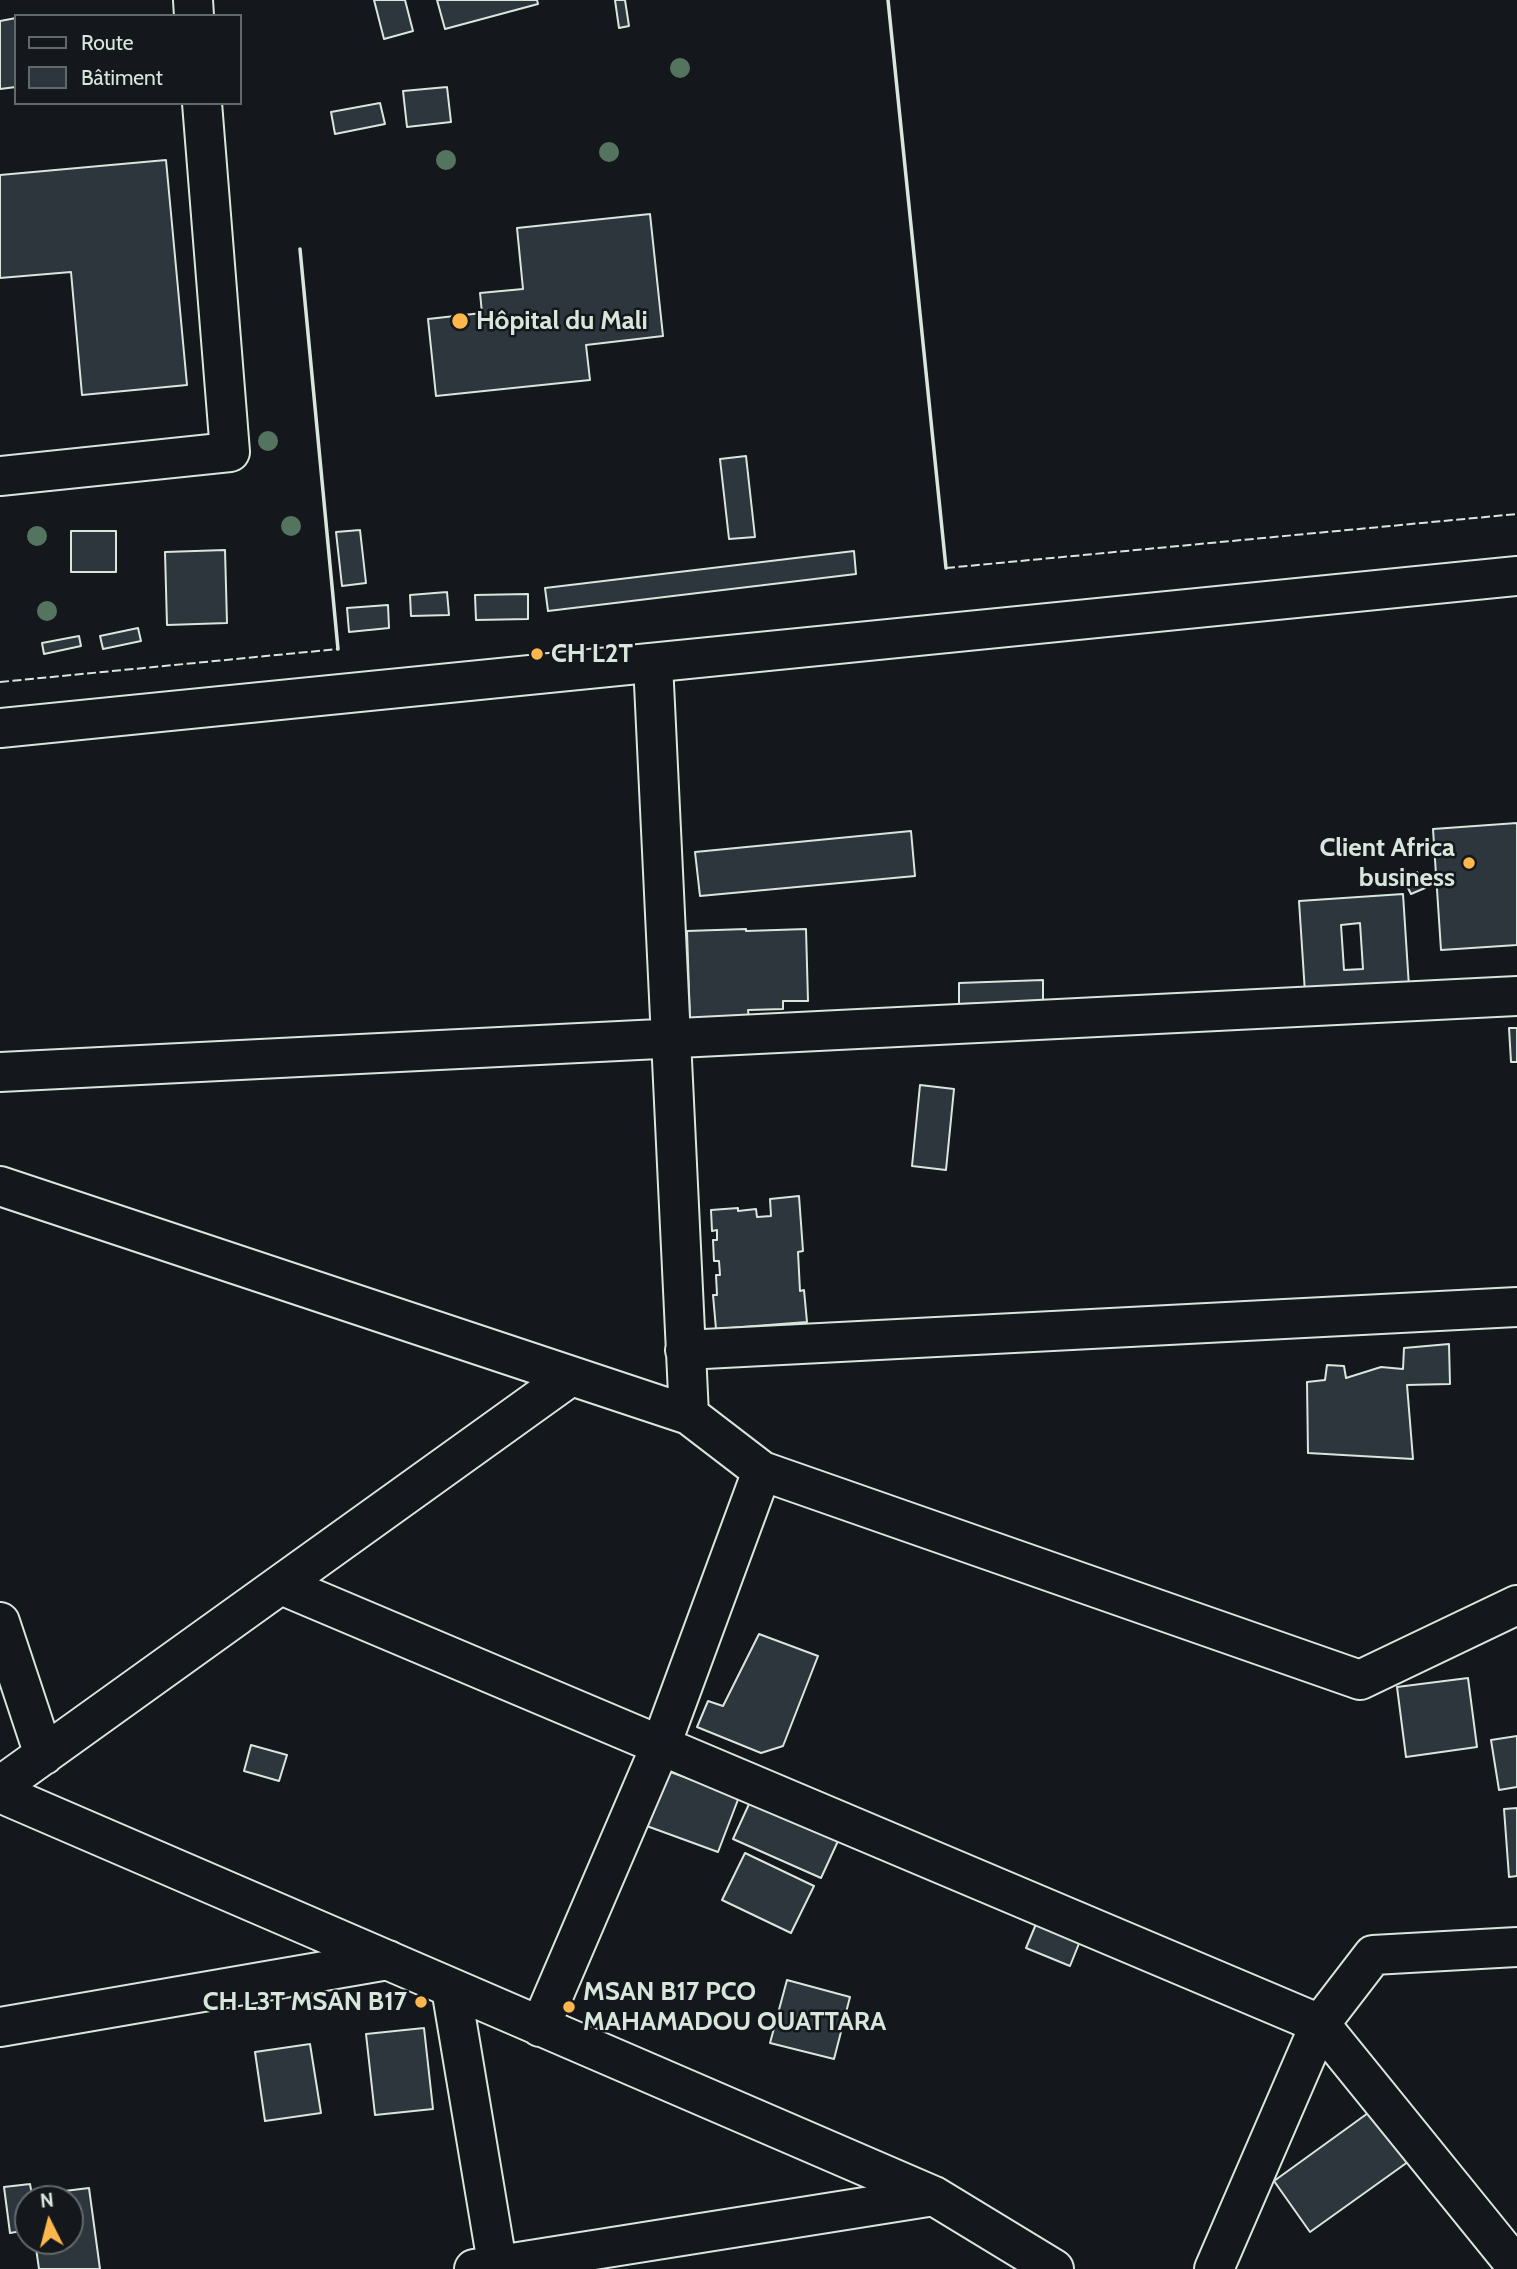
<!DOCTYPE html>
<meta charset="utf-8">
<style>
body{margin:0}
#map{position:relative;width:1517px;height:2269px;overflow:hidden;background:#14181c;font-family:Cabin,sans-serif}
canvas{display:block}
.legend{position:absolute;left:14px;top:14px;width:228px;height:91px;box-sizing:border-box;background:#14181c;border:2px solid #626a69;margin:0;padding:9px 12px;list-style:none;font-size:21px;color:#d8e6dc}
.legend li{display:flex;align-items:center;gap:14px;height:35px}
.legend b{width:35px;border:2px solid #626a69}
.north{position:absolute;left:14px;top:2185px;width:70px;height:70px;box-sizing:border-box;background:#14181c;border:2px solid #626a69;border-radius:50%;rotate:354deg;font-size:19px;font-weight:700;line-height:28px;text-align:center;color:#d8e6dc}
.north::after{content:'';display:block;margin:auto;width:24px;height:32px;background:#ffb74d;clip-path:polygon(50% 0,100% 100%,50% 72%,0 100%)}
</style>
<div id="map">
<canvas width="1517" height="2269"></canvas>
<ul class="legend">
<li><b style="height:9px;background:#14181c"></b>Route</li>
<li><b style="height:19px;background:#2c363c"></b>Bâtiment</li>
</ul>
<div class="north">N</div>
</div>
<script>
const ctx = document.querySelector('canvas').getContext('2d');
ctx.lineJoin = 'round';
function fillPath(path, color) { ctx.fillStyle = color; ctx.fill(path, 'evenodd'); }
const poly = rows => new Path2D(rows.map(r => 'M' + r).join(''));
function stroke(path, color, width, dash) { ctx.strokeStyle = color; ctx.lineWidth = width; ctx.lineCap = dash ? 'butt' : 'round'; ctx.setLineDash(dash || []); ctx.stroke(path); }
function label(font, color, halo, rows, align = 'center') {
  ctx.font = font + ' Cabin,sans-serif'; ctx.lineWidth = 5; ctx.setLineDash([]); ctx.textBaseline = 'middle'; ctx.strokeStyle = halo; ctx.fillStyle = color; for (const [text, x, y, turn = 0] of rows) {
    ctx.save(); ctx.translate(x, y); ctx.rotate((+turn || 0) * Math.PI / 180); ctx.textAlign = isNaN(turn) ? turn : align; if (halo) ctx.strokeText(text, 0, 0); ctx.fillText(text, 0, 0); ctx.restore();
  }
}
const building = poly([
 [374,0,405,0,413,31,384,39,374,0],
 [437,0,537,0,538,4,445,29,437,0],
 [615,0,625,0,629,26,619,28,615,0],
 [16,18,16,87,0,89,0,21,16,18],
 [447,87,451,122,407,127,403,91,447,87],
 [380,103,385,124,335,134,331,112,380,103],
 [166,160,187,385,82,395,71,272,0,278,0,175,166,160],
 [650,214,663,336,586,345,590,380,436,396,428,319,482,313,480,293,523,289,517,228,650,214],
 [746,456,755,537,729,539,720,459,746,456],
 [360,530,366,583,342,586,336,532,360,530],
 [71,531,116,531,116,572,71,572,71,531],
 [225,550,227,623,167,625,165,552,225,550],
 [854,551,856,574,548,611,545,588,854,551],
 [447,592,449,615,411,616,410,595,447,592],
 [528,594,528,619,476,620,475,595,528,594],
 [388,605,389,628,349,632,347,608,388,605],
 [138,628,141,641,103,649,100,636,138,628],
 [79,636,81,646,44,654,42,643,79,636],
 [1517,823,1517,945,1441,950,1433,829,1517,823],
 [911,831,915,876,700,896,695,852,911,831],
 [1417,872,1425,888,1411,894,1403,878,1417,872],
 [1403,894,1409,987,1305,993,1299,901,1403,894],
 [1360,923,1363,969,1344,970,1341,925,1360,923],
 [746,929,746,931,806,929,808,1001,783,1001,783,1009,748,1010,749,1020,690,1021,687,931,746,929],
 [1043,980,1043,1002,959,1004,959,983,1043,980],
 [1509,1028,1517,1028,1517,1062,1511,1062,1509,1028],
 [920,1085,954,1089,946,1170,912,1166,920,1085],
 [799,1196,803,1251,798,1252,800,1291,804,1290,807,1322,716,1329,713,1295,717,1295,716,1275,720,1275,719,1261,714,1261,713,1240,717,1240,717,1230,712,1231,711,1210,738,1208,738,1211,756,1209,757,1217,771,1216,770,1199,799,1196],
 [1449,1344,1450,1384,1407,1385,1413,1459,1308,1453,1307,1382,1325,1380,1327,1365,1344,1366,1346,1378,1381,1367,1403,1369,1404,1348,1449,1344],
 [759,1634,818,1656,783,1746,761,1753,697,1727,708,1701,723,1706,759,1634],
 [1468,1678,1477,1747,1406,1757,1397,1687,1468,1678],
 [1517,1736,1517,1787,1499,1790,1491,1740,1517,1736],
 [251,1745,287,1755,279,1781,244,1771,251,1745],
 [665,1770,739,1797,718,1852,644,1825,665,1770],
 [750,1802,838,1841,821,1878,733,1839,750,1802],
 [1517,1808,1517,1876,1509,1877,1504,1809,1517,1808],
 [745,1853,814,1886,791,1933,722,1900,745,1853],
 [1036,1924,1080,1941,1070,1966,1026,1948,1036,1924],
 [787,1980,850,1997,834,2059,770,2043,787,1980],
 [424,2028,433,2109,375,2115,366,2034,424,2028],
 [310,2044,321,2113,265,2121,255,2052,310,2044],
 [1375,2108,1412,2159,1310,2232,1274,2181,1375,2108],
 [30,2184,32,2195,89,2188,100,2269,39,2269,35,2241,70,2241,70,2199,28,2199,28,2230,10,2233,4,2187,30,2184]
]);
fillPath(building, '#2c363c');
stroke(building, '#d8e6dc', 2);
const minor = poly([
 [193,0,194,16],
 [0,476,230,452,202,103],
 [653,663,689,1415],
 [0,728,1517,576],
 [0,1072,1517,996],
 [0,1186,689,1415,762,1471,1360,1680,1517,1605],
 [685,1350,1517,1307],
 [281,1585,1320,2024,1517,2267],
 [0,1622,44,1755],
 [0,1786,571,1376],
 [0,1793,934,2196,1054,2269],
 [451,1988,498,2269],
 [0,2027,388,1960],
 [540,2027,661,1745,762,1471],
 [474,2269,934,2196],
 [1214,2269,1320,2024,1373,1955,1517,1947]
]);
stroke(minor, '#d8e6dc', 42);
stroke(minor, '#14181c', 38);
stroke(poly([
 [946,568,1517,514],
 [0,682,338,649]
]), '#d8e6dc', 2, [9, 3.5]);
stroke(poly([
 [888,0,946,568],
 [300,249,338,649]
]), '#d8e6dc', 3.5);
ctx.fillStyle = '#55745f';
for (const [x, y] of [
 [680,68],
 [609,152],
 [446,160],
 [268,441],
 [291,526],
 [37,536],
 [47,611]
]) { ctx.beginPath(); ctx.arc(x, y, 10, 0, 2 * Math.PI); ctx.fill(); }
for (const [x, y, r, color] of [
 [460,321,9,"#ffb74d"],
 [537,654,7,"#ffb74d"],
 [1469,863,7,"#ffb74d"],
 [421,2002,7,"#ffb74d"],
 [569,2007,7,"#ffb74d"]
]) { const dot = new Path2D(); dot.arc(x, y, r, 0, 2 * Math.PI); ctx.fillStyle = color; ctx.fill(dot); stroke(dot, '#14181c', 2.5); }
label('bold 26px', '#d8e6dc', '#14181c', [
 ["Hôpital du Mali",476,321],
 ["CH L2T",551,654],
 ["Client Africa",1455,848,"right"],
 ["business",1455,878,"right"],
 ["MSAN B17 PCO",583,1992],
 ["MAHAMADOU OUATTARA",583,2022],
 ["CH L3T MSAN B17",407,2002,"right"]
], 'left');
</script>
